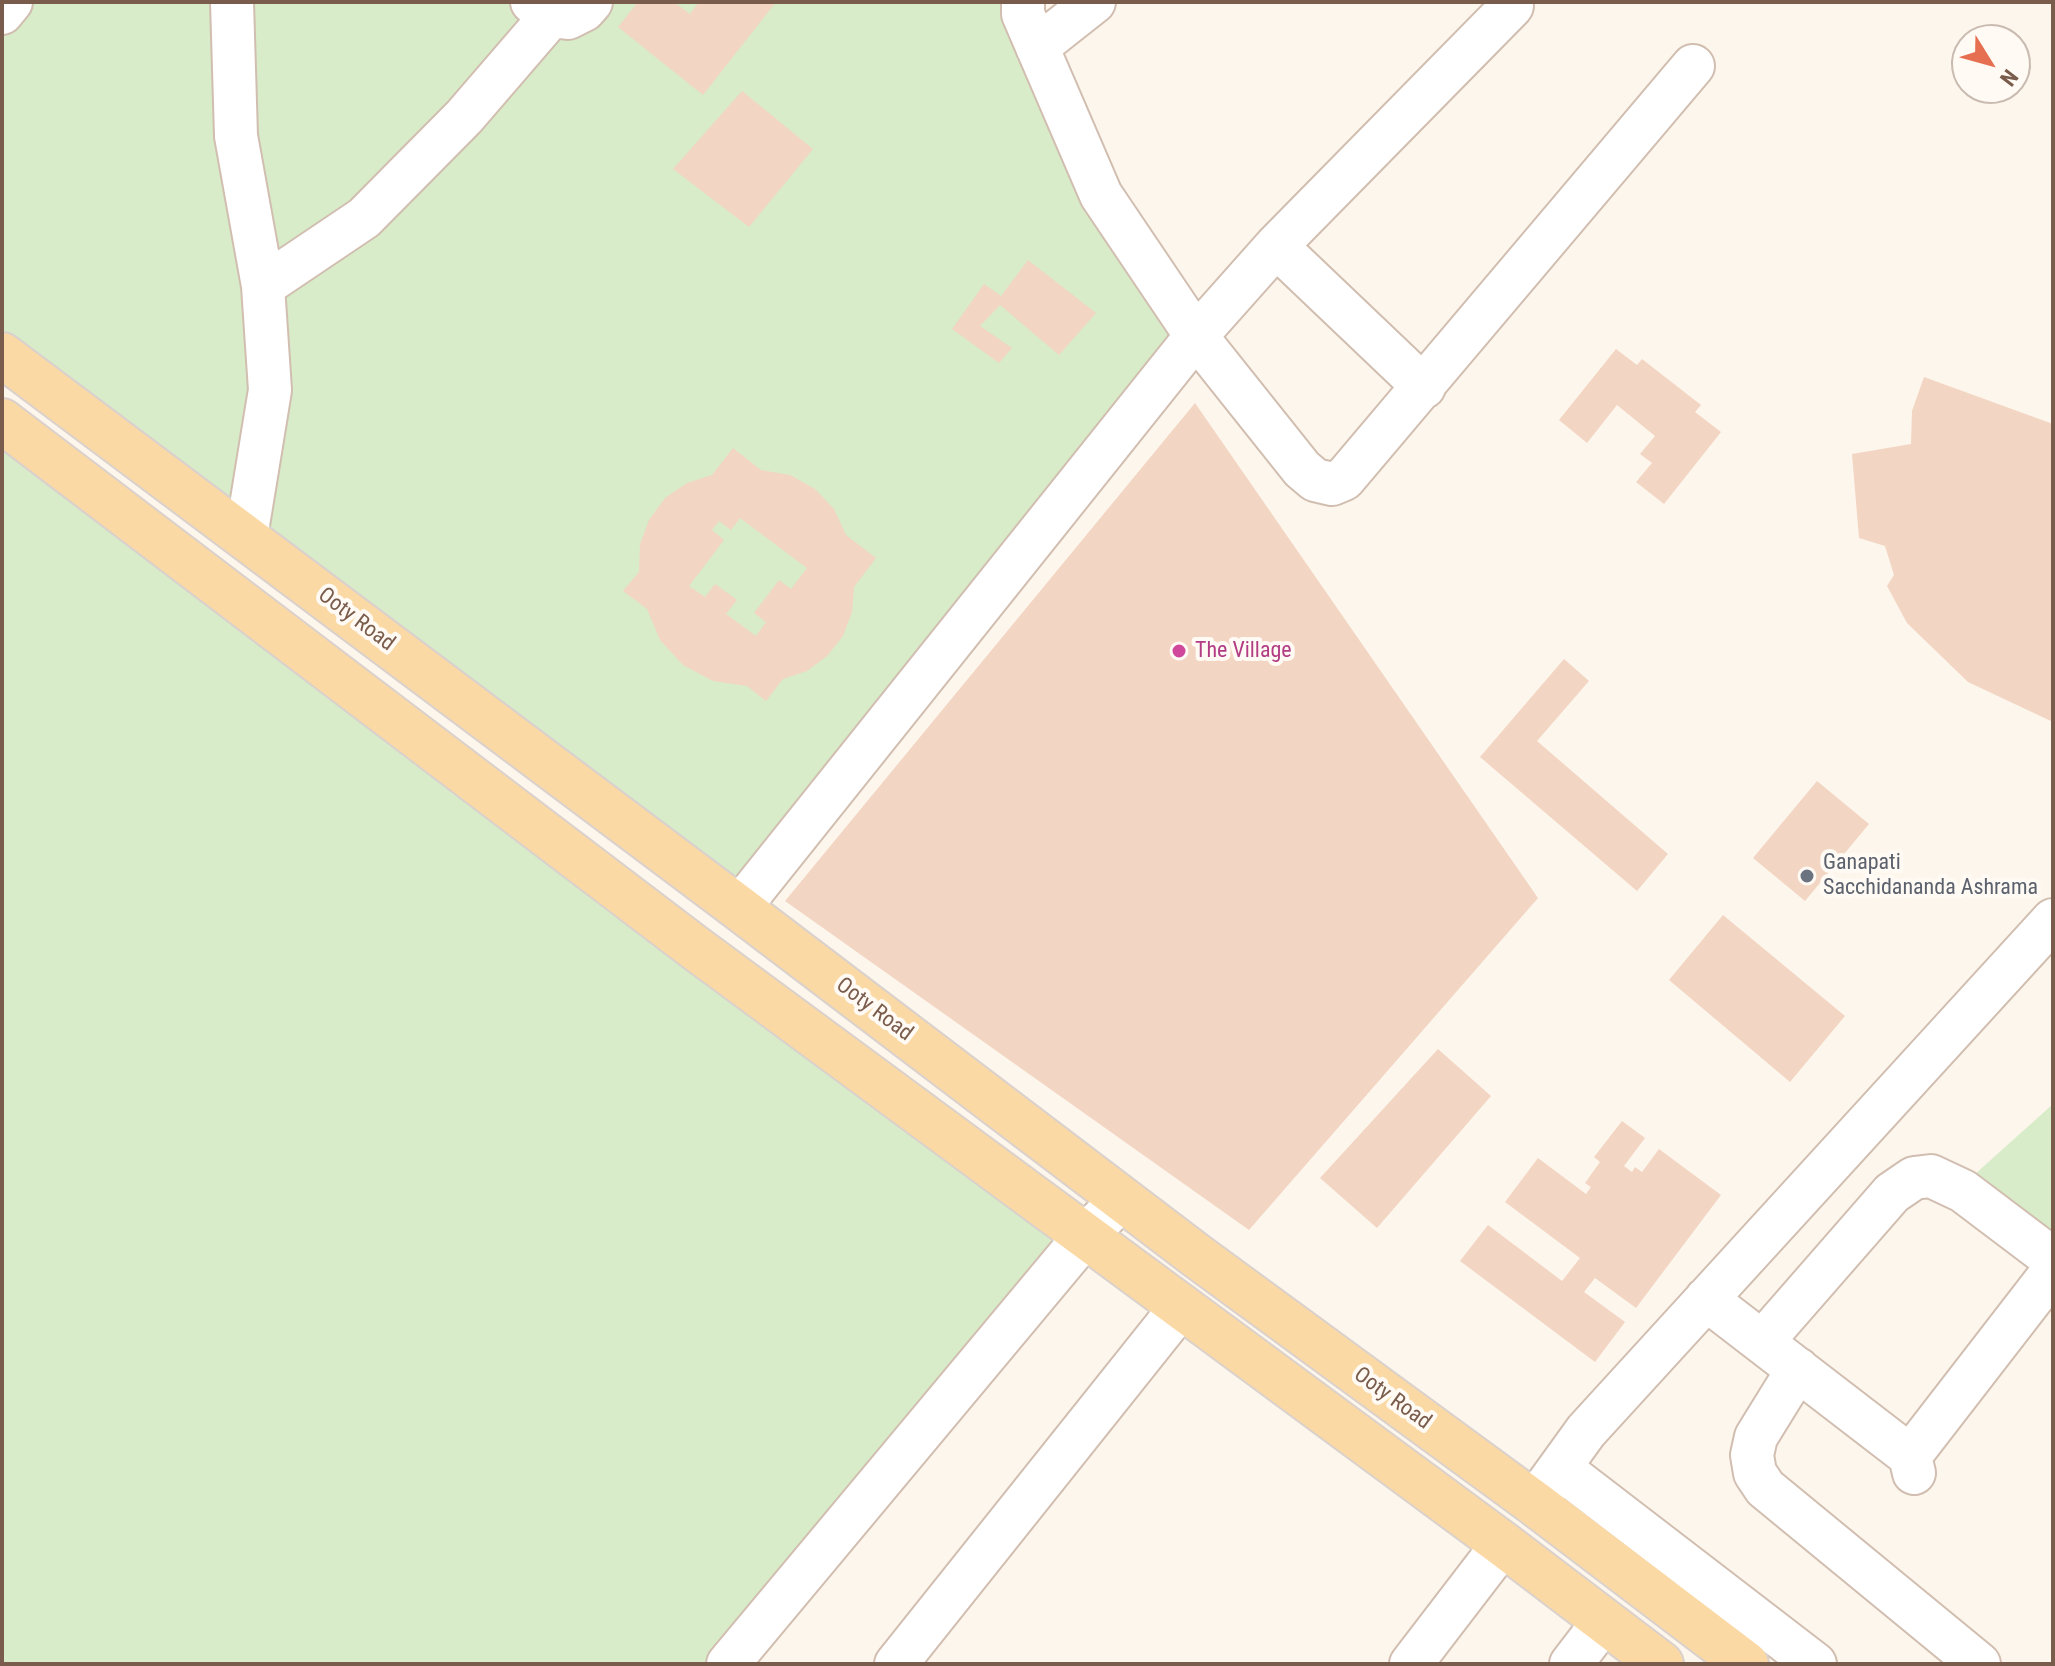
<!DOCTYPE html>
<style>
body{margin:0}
#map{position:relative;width:2055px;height:1666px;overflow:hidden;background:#fdf6ec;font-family:"Roboto Condensed",sans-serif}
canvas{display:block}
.frame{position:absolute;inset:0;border:4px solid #7a5c4d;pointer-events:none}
.north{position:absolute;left:1951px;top:24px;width:80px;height:80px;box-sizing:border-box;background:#fffaf3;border:2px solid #cabbb1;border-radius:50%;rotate:127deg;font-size:22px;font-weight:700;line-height:32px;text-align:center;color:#7a5c4d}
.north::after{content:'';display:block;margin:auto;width:28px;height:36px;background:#e76f51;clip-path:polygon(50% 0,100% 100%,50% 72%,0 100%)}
</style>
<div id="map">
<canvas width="2055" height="1666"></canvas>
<div class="frame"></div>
<div class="north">N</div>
</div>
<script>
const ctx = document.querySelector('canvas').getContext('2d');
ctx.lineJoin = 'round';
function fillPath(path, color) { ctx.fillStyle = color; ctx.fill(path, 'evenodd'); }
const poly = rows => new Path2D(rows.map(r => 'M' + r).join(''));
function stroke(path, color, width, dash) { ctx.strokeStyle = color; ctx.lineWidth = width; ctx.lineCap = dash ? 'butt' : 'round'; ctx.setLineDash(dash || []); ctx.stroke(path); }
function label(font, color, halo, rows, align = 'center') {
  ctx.font = font + ' "Roboto Condensed",sans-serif'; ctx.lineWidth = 8; ctx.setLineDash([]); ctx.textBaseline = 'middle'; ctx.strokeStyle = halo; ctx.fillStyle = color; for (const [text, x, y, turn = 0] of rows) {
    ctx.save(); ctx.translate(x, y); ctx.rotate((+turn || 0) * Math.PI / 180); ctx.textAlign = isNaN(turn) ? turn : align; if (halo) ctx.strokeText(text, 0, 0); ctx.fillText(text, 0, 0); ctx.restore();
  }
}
fillPath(poly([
 [26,2,215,2,256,384,232,527,2,355,2,31],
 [232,2,533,2,551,16,352,210,260,271],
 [592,2,1030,2,1037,47,1191,329,739,908,246,537,263,286],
 [2,410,1085,1236,717,1664,2,1664],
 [2053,1104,2053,1234,1974,1175]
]), '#d8ecc9');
fillPath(poly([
 [638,2,674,2,690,14,699,2,776,2,703,95,618,27],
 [742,91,813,149,749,227,673,169],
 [1028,260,1096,313,1059,355,1000,305,980,326,1012,348,999,363,952,329,984,284,1001,296],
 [1616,349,1637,365,1642,359,1701,405,1695,412,1721,432,1664,504,1636,482,1652,463,1640,454,1655,436,1617,405,1587,443,1559,420],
 [1924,377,2053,424,2053,722,1968,682,1907,623,1887,586,1894,575,1885,546,1859,538,1852,454,1911,444,1912,411],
 [1195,403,1538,898,1249,1230,785,901],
 [733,448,761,470,790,475,815,489,834,509,846,535,876,558,854,587,852,612,843,636,827,656,807,671,783,679,766,701,747,686,713,681,683,665,660,640,647,609,623,591,639,572,640,544,649,520,665,498,687,483,712,475],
 [740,518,807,568,791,589,779,580,754,613,766,622,756,636,726,614,737,600,715,584,705,597,689,586,724,540,712,530,719,521,731,530],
 [1564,659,1589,681,1537,741,1668,854,1637,891,1480,757],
 [1817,781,1869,824,1805,901,1753,858],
 [1723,915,1845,1016,1790,1082,1669,980],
 [1438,1049,1491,1096,1377,1228,1320,1178],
 [1622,1121,1645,1138,1624,1166,1632,1172,1635,1167,1642,1172,1659,1149,1721,1195,1636,1308,1595,1278,1584,1292,1625,1322,1595,1362,1460,1261,1488,1225,1562,1281,1580,1258,1505,1202,1538,1158,1586,1194,1591,1187,1585,1183,1600,1162,1594,1157]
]), '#f3d5c3');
const minor = poly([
 [232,2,236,136,263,286,270,390,246,537],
 [532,2,551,16,568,18,584,10,591,2],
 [1512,6,1276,246,1196,336,1302,469,1315,480,1332,484,1344,479,1693,66],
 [2,13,11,2],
 [1037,47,1094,2],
 [1276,246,1424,387],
 [263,286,364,218,464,117,551,16],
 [739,908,1196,336,1101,195,1023,14,1023,2],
 [1706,1299,1910,1456,1914,1473],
 [1762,1342,1892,1193,1914,1178,1931,1176,1963,1191,2053,1259],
 [1798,1369,1756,1437,1752,1455,1755,1473,1765,1488,1979,1664],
 [1910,1456,2053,1271],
 [1560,1468,1815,1664],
 [1534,1503,1586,1431,2053,920],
 [728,1664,1085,1236,1122,1199],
 [896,1664,1180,1308],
 [1411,1664,1503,1544],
 [1571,1664,1604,1621]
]);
const major = poly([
 [2,355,739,908,1197,1256,1534,1503,1746,1664],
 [2,421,694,947,1503,1544,1661,1664]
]);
stroke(minor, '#d1beb0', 46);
stroke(major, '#dad1cd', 48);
stroke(minor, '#fff', 42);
stroke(major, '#fbd9a5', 44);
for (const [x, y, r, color] of [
 [1179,651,8,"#d1479c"],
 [1807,876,8,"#6b7280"]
]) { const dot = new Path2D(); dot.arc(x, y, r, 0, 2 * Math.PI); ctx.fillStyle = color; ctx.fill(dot); stroke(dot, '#fffaf3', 3); }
label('22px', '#7a5c4d', '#fffaf3', [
 ["Ooty Road",356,620,37],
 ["Ooty Road",874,1010,37],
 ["Ooty Road",1392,1399,36]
]);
label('22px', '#b23c85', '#fffaf3', [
 ["The Village",1195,651]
], 'left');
label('22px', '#5b616d', '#fffaf3', [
 ["Ganapati",1823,863],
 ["Sacchidananda Ashrama",1823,888]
], 'left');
</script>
